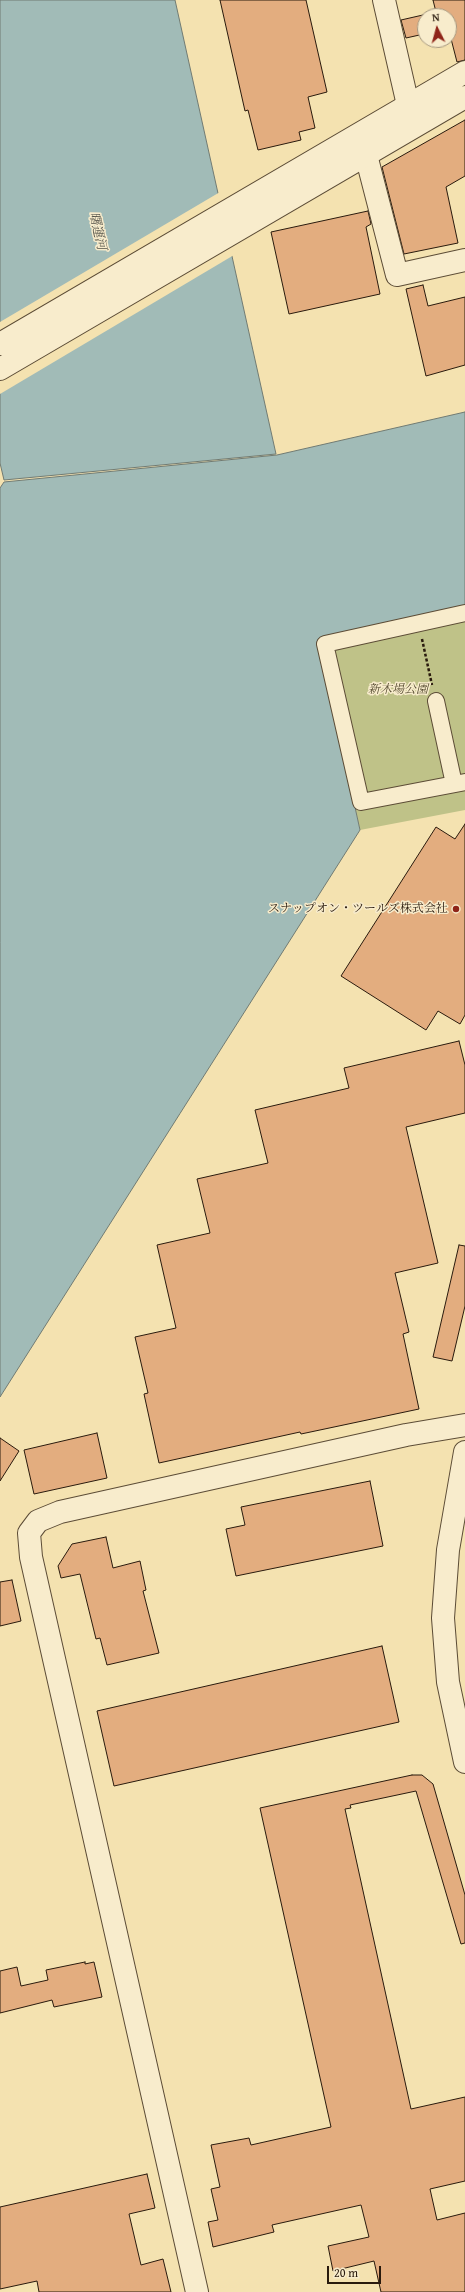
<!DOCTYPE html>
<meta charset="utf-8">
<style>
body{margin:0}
#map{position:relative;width:465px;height:2292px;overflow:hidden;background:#f4e2b0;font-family:"Gentium Book Plus",serif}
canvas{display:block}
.north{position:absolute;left:417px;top:8px;width:40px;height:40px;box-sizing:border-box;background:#f8eccc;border:1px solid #a59880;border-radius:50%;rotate:354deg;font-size:11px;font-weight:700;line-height:16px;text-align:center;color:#291a0d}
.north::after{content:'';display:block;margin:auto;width:14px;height:18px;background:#8f2418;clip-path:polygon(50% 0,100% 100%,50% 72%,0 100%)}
.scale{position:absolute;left:327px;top:2266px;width:54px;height:18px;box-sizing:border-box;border:2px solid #291a0d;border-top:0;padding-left:5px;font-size:12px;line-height:14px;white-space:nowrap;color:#291a0d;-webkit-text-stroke:3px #f8eccc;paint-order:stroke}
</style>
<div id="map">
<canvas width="465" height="2292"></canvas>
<div class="north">N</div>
<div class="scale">20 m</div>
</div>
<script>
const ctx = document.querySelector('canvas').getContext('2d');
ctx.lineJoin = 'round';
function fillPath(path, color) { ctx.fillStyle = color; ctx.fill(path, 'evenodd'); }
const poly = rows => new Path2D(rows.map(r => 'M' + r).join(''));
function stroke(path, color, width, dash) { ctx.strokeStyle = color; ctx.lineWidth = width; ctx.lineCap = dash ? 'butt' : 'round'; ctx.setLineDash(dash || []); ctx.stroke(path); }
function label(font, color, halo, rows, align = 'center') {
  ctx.font = font + ' "Gentium Book Plus","Noto Serif JP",serif'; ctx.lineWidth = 3; ctx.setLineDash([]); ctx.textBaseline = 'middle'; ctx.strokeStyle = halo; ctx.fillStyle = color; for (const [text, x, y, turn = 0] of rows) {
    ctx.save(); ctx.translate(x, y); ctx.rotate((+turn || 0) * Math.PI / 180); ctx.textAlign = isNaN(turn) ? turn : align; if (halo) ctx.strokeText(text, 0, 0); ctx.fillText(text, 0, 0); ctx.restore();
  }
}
fillPath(poly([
 [465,606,465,810,360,830,318,639]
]), '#bfc288');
const water = poly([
 [0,0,175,0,276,454,4,480,0,463,0,0],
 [465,412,465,606,318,639,360,830,0,1397,0,488,4,482,277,455,465,412]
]);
fillPath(water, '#a1bbb7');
stroke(water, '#717b73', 1);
fillPath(poly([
 [220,192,234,255,0,394,0,322]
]), '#f4e2b0');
const building = poly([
 [220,0,306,0,327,92,308,97,315,128,299,132,301,140,258,150,248,110,245,111,220,0],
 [433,0,465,0,465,60,457,62,449,31,449,16,425,16,425,37,424,34,406,38,401,20,436,12,433,0],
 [465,120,465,176,446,187,458,243,404,254,382,167,465,120],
 [368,211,371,224,366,227,380,294,289,314,271,232,368,211],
 [423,285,428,306,465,297,465,365,426,376,406,289,423,285],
 [465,824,465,1015,460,1024,438,1011,426,1030,341,976,436,827,455,839,465,824],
 [459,1041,465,1065,465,1113,406,1127,438,1263,395,1273,409,1332,403,1334,419,1409,301,1434,300,1432,159,1463,144,1394,148,1393,135,1337,176,1328,157,1245,210,1233,197,1179,268,1163,255,1110,349,1088,344,1068,459,1041],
 [459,1245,465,1246,465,1306,452,1361,433,1357,459,1245],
 [97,1433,107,1478,34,1494,24,1450,97,1433],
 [0,1438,19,1451,0,1481,0,1438],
 [370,1481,383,1546,236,1576,226,1529,245,1525,241,1507,370,1481],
 [106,1537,113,1568,140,1561,146,1590,143,1591,159,1653,107,1665,100,1638,96,1639,80,1574,61,1578,58,1566,72,1544,106,1537],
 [12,1580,21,1621,0,1626,0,1582,12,1580],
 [382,1646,399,1722,114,1786,97,1711,382,1646],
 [412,1775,422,1775,433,1784,465,1895,465,1943,461,1944,416,1791,350,1805,351,1808,345,1809,411,2109,465,2097,465,2181,430,2189,437,2220,465,2213,465,2292,381,2292,374,2261,333,2271,328,2246,369,2237,361,2205,272,2225,274,2232,213,2247,208,2222,218,2220,211,2189,220,2187,211,2145,249,2138,251,2145,331,2127,260,1808,412,1775],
 [85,1962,85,1964,94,1962,102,1997,54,2007,52,2000,0,2013,0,1971,17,1967,21,1986,48,1980,46,1970,85,1962],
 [147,2174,155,2208,129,2214,141,2265,163,2259,171,2292,39,2292,37,2281,0,2289,0,2207,147,2174]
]);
fillPath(building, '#e3ad7f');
stroke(building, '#291a0d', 1);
const pedestrian = poly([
 [465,613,325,644,361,802,465,782],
 [436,701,454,784]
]);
const minor = poly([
 [384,0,408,105],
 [366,155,397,275,465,260]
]);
const tertiary = poly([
 [0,344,465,72],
 [0,369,465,97],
 [465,1452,448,1550,443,1618,448,1682,465,1762],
 [197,2292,31,1557,29,1533,38,1521,60,1512,406,1435,465,1425]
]);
stroke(pedestrian, '#5c4c36', 18);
stroke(minor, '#5c4c36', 24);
stroke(tertiary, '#5c4c36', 24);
stroke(poly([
 [422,639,432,685]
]), '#291a0d', 2.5, [3, 2]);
stroke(pedestrian, '#f8eccc', 16);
stroke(minor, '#f8eccc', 22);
stroke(tertiary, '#f8eccc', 22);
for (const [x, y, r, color] of [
 [456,909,4,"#8f2418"]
]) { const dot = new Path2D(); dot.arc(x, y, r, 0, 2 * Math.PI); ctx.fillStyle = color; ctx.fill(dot); stroke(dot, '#f8eccc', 1.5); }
label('italic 12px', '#564c32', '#f8eccc', [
 ["新木場公園",398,690]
]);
label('12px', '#291a0d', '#f8eccc', [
 ["スナップオン・ツールズ株式会社",448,909]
], 'right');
label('italic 13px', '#535248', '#f8eccc', [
 ["曙運河",97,231,77]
]);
</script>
